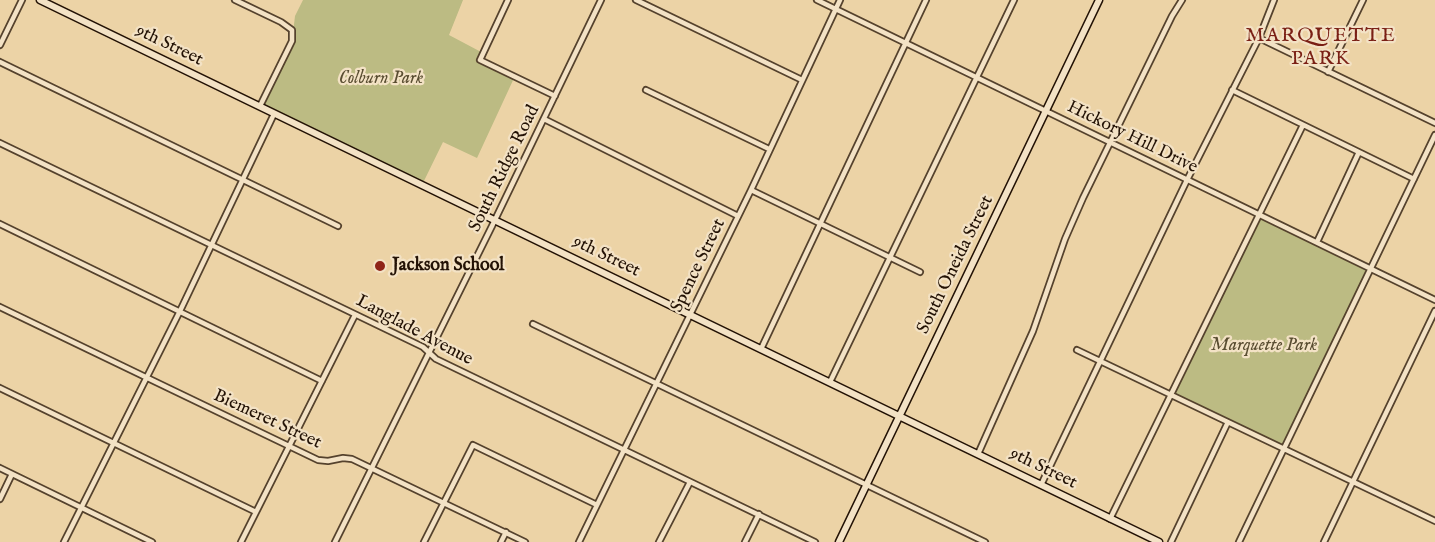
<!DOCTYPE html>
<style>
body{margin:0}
canvas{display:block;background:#ecd3a6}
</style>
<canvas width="1435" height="542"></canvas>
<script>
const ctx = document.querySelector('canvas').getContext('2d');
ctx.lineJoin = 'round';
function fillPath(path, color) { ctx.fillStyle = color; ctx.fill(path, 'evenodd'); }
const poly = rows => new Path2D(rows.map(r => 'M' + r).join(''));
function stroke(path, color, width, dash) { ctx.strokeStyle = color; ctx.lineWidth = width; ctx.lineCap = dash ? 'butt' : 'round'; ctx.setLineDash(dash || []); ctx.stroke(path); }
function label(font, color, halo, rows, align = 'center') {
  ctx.font = font + ' "IM FELL English",serif'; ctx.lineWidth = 4.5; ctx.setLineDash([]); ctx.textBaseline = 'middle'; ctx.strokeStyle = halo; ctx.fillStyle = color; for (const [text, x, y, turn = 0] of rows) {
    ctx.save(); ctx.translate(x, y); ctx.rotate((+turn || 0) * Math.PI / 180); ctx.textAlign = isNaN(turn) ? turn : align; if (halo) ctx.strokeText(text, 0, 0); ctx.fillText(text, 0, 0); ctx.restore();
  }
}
fillPath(poly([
 [303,0,463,0,449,35,483,53,480,59,515,76,477,158,443,142,422,185,260,106,292,41,295,16],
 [1260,215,1370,269,1283,449,1171,395]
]), '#bcbb83');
const street = poly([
 [235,0,281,22,292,30,292,41,260,106],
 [508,0,480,60,555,96],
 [636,0,802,80],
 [817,0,1435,300],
 [1259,38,1435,123],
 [0,45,22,0],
 [0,62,338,226],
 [1328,72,1363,0],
 [646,90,769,149],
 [1232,90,1414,179],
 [544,119,738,216],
 [0,143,423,347,436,359,815,542],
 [751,190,920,272],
 [0,224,322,381],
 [1317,242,1359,152],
 [0,307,318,460,328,461,343,458,352,459,525,542],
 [533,324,985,542],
 [761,349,926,0],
 [1077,350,1435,521],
 [830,382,1014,0],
 [0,388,256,512],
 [978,454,1033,331,1065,239,1083,198,1172,16,1182,0],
 [0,468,152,542],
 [1041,485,1187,180,1259,38,1274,0],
 [0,499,12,474],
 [1110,519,1303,125],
 [64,542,180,311,274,114],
 [241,542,355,315],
 [335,542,492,226,601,0],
 [424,542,473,445,597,505],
 [501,542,506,532],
 [579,542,751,190,840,0],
 [659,542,690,482],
 [745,542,759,514],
 [1171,542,1228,422],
 [1239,542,1435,135],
 [1324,542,1435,311]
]);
const secondary = poly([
 [40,0,1159,542],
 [839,542,1099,0]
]);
stroke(street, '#55422d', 8);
stroke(secondary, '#231205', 9);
stroke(street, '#f3e2c5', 4.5);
stroke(secondary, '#f3e2c5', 6);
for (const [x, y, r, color] of [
 [380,266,6,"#8f2418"]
]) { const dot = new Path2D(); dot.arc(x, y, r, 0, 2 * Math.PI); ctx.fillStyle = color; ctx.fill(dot); stroke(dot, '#f3e2c5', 2); }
label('18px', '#231205', '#f3e2c5', [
 ["9th Street",169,46,26],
 ["Hickory Hill Drive",1132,138,26],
 ["South Ridge Road",505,169,-64],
 ["9th Street",606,257,26],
 ["South Oneida Street",956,265,-64],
 ["Spence Street",699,266,-64],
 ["Langlade Avenue",414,331,28],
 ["Biemeret Street",267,420,25],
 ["9th Street",1043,469,26]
]);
label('italic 18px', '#594d31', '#f3e2c5', [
 ["Colburn Park",381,79],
 ["Marquette Park",1264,346]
]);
label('bold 18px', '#231205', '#f3e2c5', [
 ["Jackson School",392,266]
], 'left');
ctx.letterSpacing = '1.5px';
label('20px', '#7a1f14', '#f3e2c5', [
 ["MARQUETTE",1321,37],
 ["PARK",1321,60]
]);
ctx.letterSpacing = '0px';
</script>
